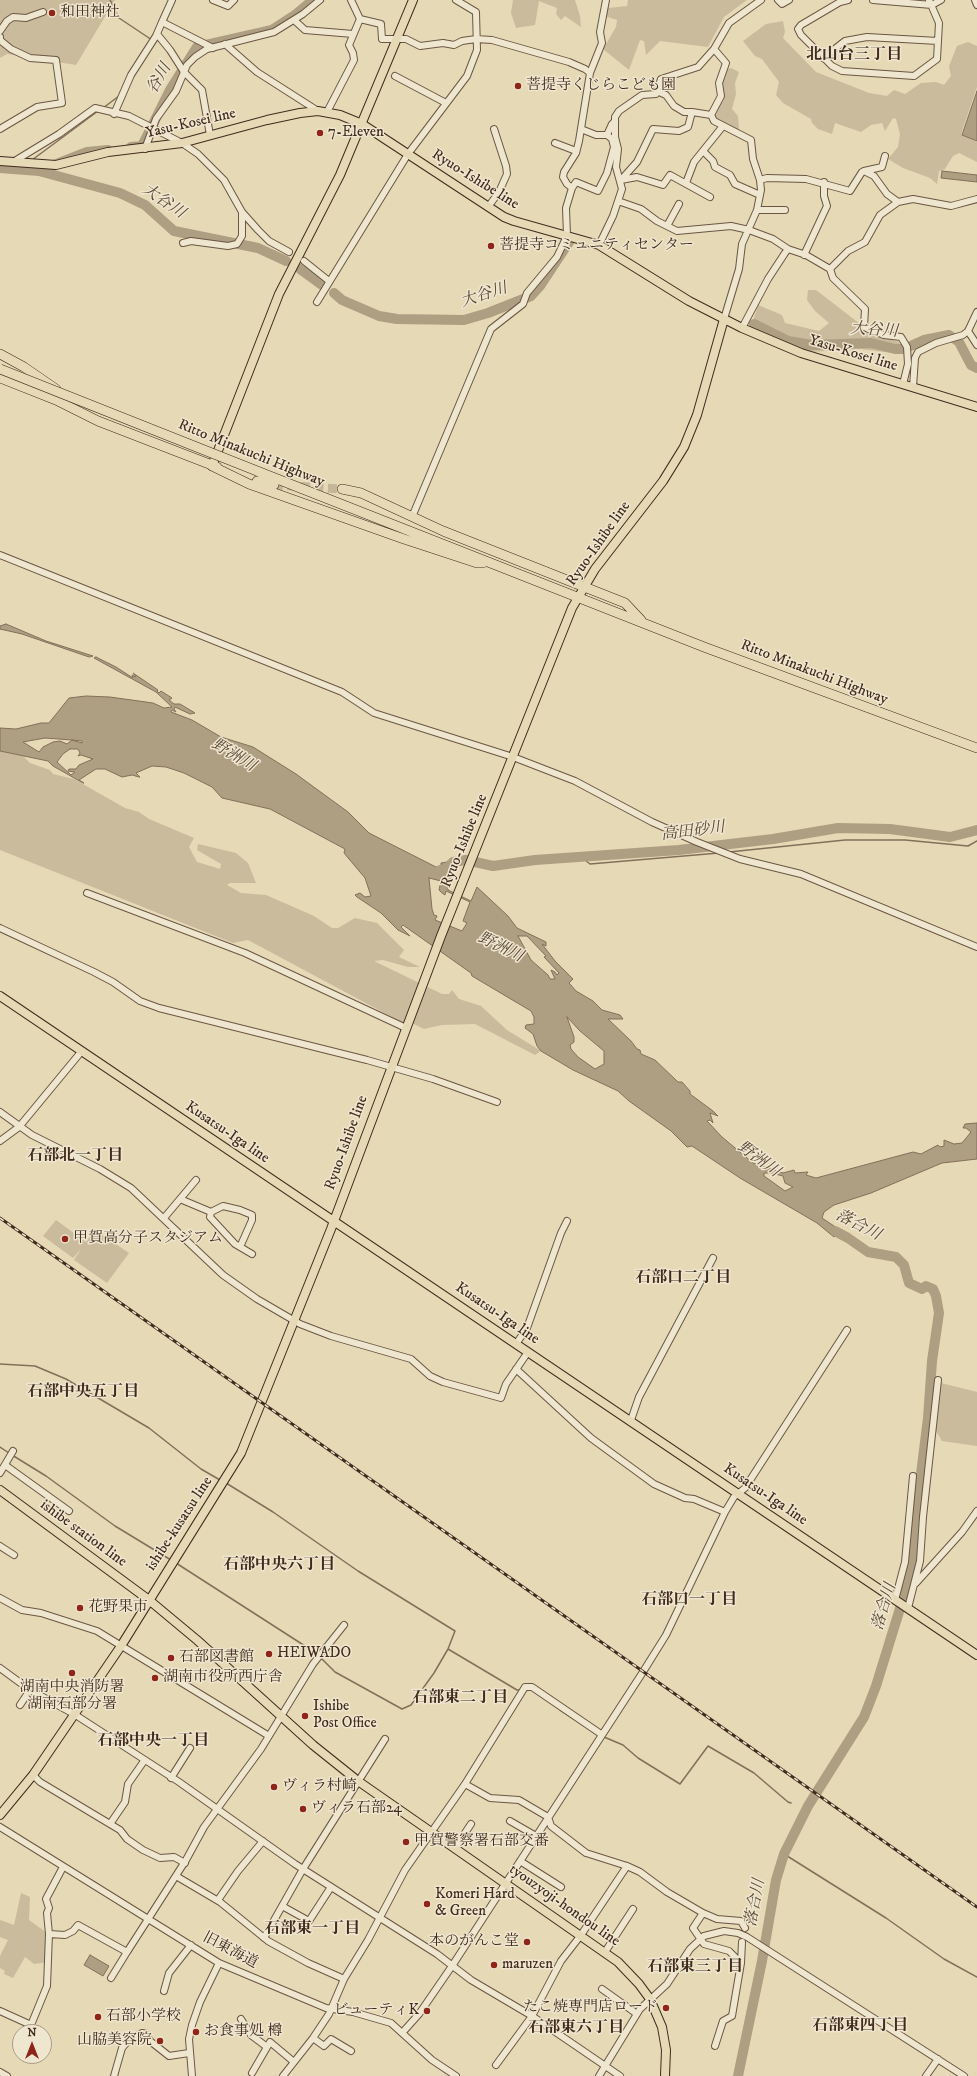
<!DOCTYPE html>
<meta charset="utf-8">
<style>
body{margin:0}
#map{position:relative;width:977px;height:2076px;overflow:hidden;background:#e6d9b6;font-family:"IM FELL DW Pica",serif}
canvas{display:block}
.north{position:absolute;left:12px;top:2024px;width:40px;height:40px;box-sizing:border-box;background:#efe6d0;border:1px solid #a99b88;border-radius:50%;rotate:0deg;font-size:11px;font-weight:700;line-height:16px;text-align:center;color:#412b1d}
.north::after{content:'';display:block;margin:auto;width:14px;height:18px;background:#8f2418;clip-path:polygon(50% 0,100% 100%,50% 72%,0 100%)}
</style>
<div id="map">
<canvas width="977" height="2076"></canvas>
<div class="north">N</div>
</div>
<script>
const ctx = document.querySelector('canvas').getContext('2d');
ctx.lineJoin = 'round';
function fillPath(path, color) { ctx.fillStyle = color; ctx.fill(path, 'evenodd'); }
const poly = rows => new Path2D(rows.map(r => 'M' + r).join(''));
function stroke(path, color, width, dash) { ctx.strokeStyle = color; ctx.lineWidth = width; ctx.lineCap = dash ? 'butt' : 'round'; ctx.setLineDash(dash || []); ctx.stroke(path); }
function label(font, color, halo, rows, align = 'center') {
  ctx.font = font + ' "IM FELL DW Pica","Noto Serif JP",serif'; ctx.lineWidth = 3; ctx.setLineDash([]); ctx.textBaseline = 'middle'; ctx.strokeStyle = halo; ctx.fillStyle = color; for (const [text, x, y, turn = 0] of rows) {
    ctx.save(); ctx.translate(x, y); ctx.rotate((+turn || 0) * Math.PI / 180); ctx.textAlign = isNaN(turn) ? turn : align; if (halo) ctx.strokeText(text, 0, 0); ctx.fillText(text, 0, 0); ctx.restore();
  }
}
fillPath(poly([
 [0,0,115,0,76,65,7,54,0,58],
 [513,0,575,0,580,16,581,27,565,16,561,20,556,14,557,8,539,1,535,25,516,28,511,13],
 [628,0,747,0,724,17,708,47,660,41,646,55,644,41,640,40,629,70,603,49,616,27,617,20,605,16,608,8,627,6],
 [783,21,785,32,783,38,816,72,869,93,887,96,894,90,905,94,921,83,936,82,944,85,951,76,949,66,957,46,968,42,977,46,977,87,961,134,977,142,977,162,959,153,953,156,945,169,939,171,937,184,930,178,903,168,888,159,898,147,900,134,896,119,893,118,885,131,882,123,871,125,861,132,835,123,832,134,818,129,812,123,811,119,783,103,776,95,779,82,762,59,755,56,743,41,766,24],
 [731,68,739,72,735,83,736,94,732,109,738,116,739,130,715,120,715,113,724,99,721,82,727,69],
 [808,290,816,290,873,334,899,342,901,354,860,349,810,352,751,328,758,305,782,315,785,323,819,331,829,323,815,311,807,300],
 [0,751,23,756,30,763,50,770,53,774,74,779,125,808,139,812,149,819,194,838,189,847,197,862,220,869,221,864,197,850,198,844,236,853,248,863,256,883,230,883,227,885,241,893,266,895,314,916,332,928,338,928,355,918,377,923,404,950,399,957,420,967,408,967,383,960,374,961,442,994,449,994,452,990,459,999,481,1006,507,1030,541,1051,535,1055,475,1024,442,1025,424,1029,406,1020,403,1023,248,940,233,943,0,850],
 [56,1220,86,1242,95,1230,129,1253,107,1283,74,1260,81,1249,73,1258,43,1236],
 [941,1383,977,1392,977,1446,942,1441,936,1431],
 [21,1893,30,1897,29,1920,47,1933,48,1962,34,1964,25,1957,13,1978,4,1974,5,1971,0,1968,0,1956,8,1940,0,1937,0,1920,14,1925]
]), '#cabb9c');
const water = poly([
 [977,91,977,141,962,135,977,91],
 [942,171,977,175,977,182,941,178,942,171],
 [6,624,46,641,93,656,89,657,22,634,0,629,0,626,6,624],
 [96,657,116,667,133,678,132,675,136,677,133,673,158,690,157,691,159,693,161,691,172,698,169,700,174,704,180,704,195,713,190,714,175,707,174,709,176,712,172,710,171,712,192,720,221,737,253,747,296,774,348,812,369,833,436,867,441,869,441,863,447,862,457,869,451,872,453,875,448,885,448,890,471,901,477,887,508,916,517,928,546,942,546,946,542,944,555,961,573,979,569,983,576,991,593,1001,602,1010,620,1015,623,1019,608,1019,631,1041,637,1049,640,1050,641,1054,655,1060,678,1082,682,1082,690,1091,690,1094,713,1111,718,1116,710,1113,713,1123,710,1120,707,1121,722,1137,753,1163,783,1173,794,1170,795,1173,808,1172,806,1175,816,1178,913,1152,921,1154,938,1145,940,1147,944,1146,944,1140,954,1144,962,1143,971,1132,966,1128,963,1128,965,1124,977,1123,977,1159,942,1163,871,1193,834,1205,824,1212,822,1218,849,1236,847,1238,836,1235,834,1237,817,1223,740,1178,692,1146,687,1147,671,1131,629,1101,618,1091,573,1070,541,1051,537,1046,533,1034,525,1028,526,1025,534,1024,534,1017,531,1011,472,976,471,973,403,925,401,927,410,936,398,930,381,913,357,897,355,895,360,893,365,897,371,896,365,878,344,853,345,849,270,809,222,798,212,787,184,773,166,767,152,766,136,773,140,777,139,777,132,775,122,777,105,769,96,769,79,780,84,783,83,783,53,766,48,761,0,751,0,728,16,729,41,723,49,723,69,698,86,696,110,697,153,703,164,708,172,707,156,692,94,658,96,657],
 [45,738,72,740,82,741,82,743,72,740,67,744,60,741,53,742,43,747,39,752,23,742,45,738],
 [70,749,78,749,80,753,78,756,81,755,93,759,79,765,76,769,69,769,68,771,75,772,71,775,57,762,63,754,70,749],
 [429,878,441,881,439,890,442,893,445,895,446,891,470,902,463,921,467,923,462,931,435,920,437,916,434,915,432,909,429,878],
 [518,936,527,936,546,956,544,957,559,973,557,975,555,972,551,970,555,979,550,979,548,975,531,960,518,936],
 [567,1017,580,1031,604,1051,604,1064,595,1069,578,1057,571,1049,570,1045,574,1042,574,1037,567,1017],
 [771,1173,783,1176,785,1183,793,1187,785,1191,764,1176,764,1173,771,1173],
 [90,1955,109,1966,103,1976,84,1965,90,1955]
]);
fillPath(water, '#ae9e82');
stroke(water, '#82705a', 1);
stroke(poly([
 [110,0,119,18,152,40],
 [103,108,119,96],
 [32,160,98,111],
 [20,169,24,165],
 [729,852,845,840,905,840,968,846,977,841],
 [581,857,590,864,719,853],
 [0,1364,35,1366,66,1379,149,1428,201,1469,220,1480],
 [0,1447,9,1453],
 [12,1455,46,1476,115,1526,171,1560],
 [226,1483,273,1512,358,1571,455,1631,448,1649,434,1673,411,1705,402,1709,335,1672,321,1658],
 [176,1563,319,1655],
 [448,1649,517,1690,521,1690],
 [560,1710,599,1735],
 [604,1737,623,1745,638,1758,680,1784,708,1746,754,1773,788,1802,791,1803],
 [784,1854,886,1918,944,1959,977,1977]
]), '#82705a', 1.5);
stroke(poly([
 [131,147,142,146,170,90,197,47,272,30,295,15,313,0],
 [0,168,39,171,120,193,145,205,174,231,258,248,286,261],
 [39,171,87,152,108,150],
 [300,269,322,285],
 [334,293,342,300,379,316,397,319,464,320,488,313,531,296,540,286,571,239],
 [754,324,788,341,812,345,871,343,895,349,904,349,924,340,949,335,959,342,971,365,977,368],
 [440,870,444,871,453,862,466,860,493,866,535,860,679,850,773,839,838,828,890,829,950,837,977,830],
 [738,2076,762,1961,776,1880,784,1854,808,1806,864,1717,876,1686,911,1573,919,1490,928,1418,932,1361,939,1313,936,1296,933,1289,926,1286,922,1289,909,1283,904,1265,896,1257,868,1252,848,1238,835,1231]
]), '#ae9e82', 10);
stroke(poly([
 [274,485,342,489]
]), '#c5b697', 9, [9, 4.5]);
const minor = poly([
 [172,0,162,22,213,48],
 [213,0,228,6,234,0],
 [778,0,782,4,789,0],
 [848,0,840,2,801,25,798,29,801,35,832,66,842,71,914,76,937,59,939,23,929,0],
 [873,0,932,5,941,0],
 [975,0,977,5],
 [360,19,381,24,382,39,406,39,420,46,443,43,454,45,462,41,476,39,492,40,569,62,585,69,590,73,579,141,576,153,564,172,563,177,567,184,572,188,566,208,567,236,557,257,527,293,523,304,491,329,412,517],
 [294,20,305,30,353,34],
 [0,31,7,21,13,17,26,18,43,12],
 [157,34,170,50,184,72,202,90,210,135],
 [0,37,0,40,11,49,30,58,56,60,62,103,37,107,0,129],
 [225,44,257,72,318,111],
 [823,58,845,41,867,37,938,41],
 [590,73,602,43,600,32,606,0],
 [395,76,446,103],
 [657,91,666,95,674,106,684,112,692,112],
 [327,112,354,60,353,53,349,45,360,19,351,0],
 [114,114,131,75,156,36,162,22],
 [711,115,721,96,719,83,726,63,714,49],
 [581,129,596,135,607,135,612,124,615,121],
 [555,143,576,151],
 [145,149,156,119,176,91,187,65,195,57,207,49,274,32,303,14,320,0],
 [703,151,713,161,715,167,730,175,735,184,760,195],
 [13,162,59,134,95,108,129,116,182,143,198,154,224,180,242,212,258,230,269,241,289,252],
 [864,171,882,167,885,156],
 [621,180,637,162,653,129,679,131,688,127,692,112,711,115,714,121,751,140,753,159,760,180],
 [621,180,637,177,663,185,670,175,710,197],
 [686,183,694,162,723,126],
 [572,188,576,182,598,191,607,173,614,147,612,139,607,135],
 [618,201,641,209,657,221,677,231,731,226,749,230,773,239,788,249],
 [488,207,499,192,507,174,506,166,494,129],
 [757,210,785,210],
 [667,226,679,204],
 [183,243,191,241,228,246,237,244,242,236,242,212],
 [599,245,613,216,622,189,616,167,618,149,615,137,615,117,619,111,642,95,656,94,661,79,698,67,714,49,729,23,761,0],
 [804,255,827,206,824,196,824,182],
 [304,261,329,281],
 [830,269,848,251,865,242,880,215,898,202,913,199,951,206,977,199],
 [317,302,408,154,467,76,477,50,476,12,456,0],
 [724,319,739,269,742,244,757,210,761,190,760,180,767,178,806,179,850,191,862,172,864,171,874,176,887,194,898,202],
 [742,328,768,279,785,253,788,249,806,255,830,269,833,278,865,309,864,327,884,335,901,337,907,347,908,364,903,384],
 [968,331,977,345],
 [913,387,915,358,918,352,936,343,963,335,968,331,977,312],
 [0,555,342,692,374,713,513,757,575,781,652,822,697,842,740,859,801,874,977,947],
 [87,893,245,953,406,1028],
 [0,928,94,972,113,982,140,1001,159,1008,367,1060,433,1079,497,1102],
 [0,1112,32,1135,100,1169,131,1188,223,1275,257,1299,300,1324,331,1336,411,1359,430,1376,443,1382,501,1398,506,1384,528,1352],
 [0,1141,19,1127,81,1052],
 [180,1199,211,1212,210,1217,235,1244,252,1254],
 [211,1212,223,1206,240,1210,252,1215,252,1220,240,1247],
 [164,1218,196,1180],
 [516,1344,527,1328,561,1233,567,1221],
 [516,1369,591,1438,654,1484,685,1498,694,1499,725,1512],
 [631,1420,639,1397,713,1258],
 [5,1465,69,1511],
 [0,1473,13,1451],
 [0,1546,14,1555],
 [916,1583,962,1532,977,1511],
 [0,1598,22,1610,41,1613,97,1631,269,1736],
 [895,1600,905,1562,913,1476],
 [908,1608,920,1561,923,1517,938,1380],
 [0,1668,30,1690,74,1714,179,1782,295,1864,437,1954,471,1980,532,2016,620,2076],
 [20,1705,30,1690],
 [33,1775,40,1782,120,1830,127,1839,143,1850,160,1858,174,1857,185,1863],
 [171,1778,190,1748],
 [465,1784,490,1798,519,1800,548,1817,551,1826,586,1853,627,1866,640,1872,667,1892,703,1913,693,1928,704,1944,729,1951,741,1963,732,2016,723,2021,715,2046],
 [510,1821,536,1836],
 [110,1824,125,1802,128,1784,144,1761],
 [0,1827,219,1963,326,2008,353,2012,391,2023,432,2060,456,2076],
 [455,1848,471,1824],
 [520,1861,561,1887],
 [176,1876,220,1902,268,1941,308,1963,344,1979],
 [218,1900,238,1871,263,1841],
 [282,1906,309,1921,331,1887],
 [703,1913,717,1919,741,1921,745,1928],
 [49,1934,47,1913,49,1908,46,1899,63,1867],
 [264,1938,303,1869,385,1739],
 [605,1952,633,1909],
 [741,1963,742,1942],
 [111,1978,127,1952],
 [602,1989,637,2014],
 [164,1991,169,1973,191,1945],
 [0,2011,31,2025,47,1986,49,1934,65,1935,73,1931,78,1925,127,1952,186,1860,204,1827,261,1749,313,1664,344,1625],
 [241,2019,251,2035,267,2047],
 [402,2033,419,2014,452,1966,641,1675,666,1635,725,1512,734,1497,745,1488,847,1330],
 [313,2038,324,2046,331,2039,351,2051],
 [496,2065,532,2016,561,1961,581,1935,627,1866],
 [0,2072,7,2076],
 [252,2073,270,2042,294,2062],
 [114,2076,122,2048,128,2041,142,2033,146,2034,150,2041,169,2056,189,2053],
 [192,2076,189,2039,192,2025,200,2002,219,1963],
 [283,2076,313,2038,329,2014,344,1979,368,1940,405,1870,465,1784,525,1687,532,1687,601,1734],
 [599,2076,640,2009,667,1984,690,1949,704,1936,724,1931,738,1933,747,1937,964,2076],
 [926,2076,938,2059]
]);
const major = poly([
 [0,161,56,165,108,152,182,143,267,120,300,113,318,111,340,115,362,124,504,217,514,221,599,245,689,301,742,328,801,353,977,407],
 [212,466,279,294,340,175,413,0],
 [0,996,977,1655],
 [0,1490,149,1600,197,1640,313,1745,358,1781,618,1962,639,1984,650,1999,662,2027,666,2050,665,2076],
 [0,1815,33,1775,121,1646,241,1453,331,1229,441,936,572,608,595,569,663,481,684,447,697,415,724,319]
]);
const highway = poly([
 [0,354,24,367,56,389],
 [0,378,56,400,98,421,217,467],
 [212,466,249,484,404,539,477,563,483,563],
 [257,471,704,647,977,748],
 [257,481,274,485],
 [342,489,361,493,443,531,625,603,641,620]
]);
stroke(minor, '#6a5643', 8);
stroke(major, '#412b1d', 10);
stroke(highway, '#412b1d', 10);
stroke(minor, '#efe6d0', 6);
stroke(major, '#e6d9b6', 8);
stroke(highway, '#e6d9b6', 9);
const rail = poly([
 [0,1218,977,1907]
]);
stroke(rail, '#412b1d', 3);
stroke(rail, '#efe6d0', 1.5, [4.5]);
const highwayBridge = poly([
 [0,369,257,471]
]);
stroke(highwayBridge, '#412b1d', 10, []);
stroke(highwayBridge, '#e6d9b6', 9);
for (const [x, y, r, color] of [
 [52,13,4,"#8f2418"],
 [518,86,4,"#8f2418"],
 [320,133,4,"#8f2418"],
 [491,246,4,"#8f2418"],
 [65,1239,4,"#8f2418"],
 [80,1608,4,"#8f2418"],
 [269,1654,4,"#8f2418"],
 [171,1658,4,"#8f2418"],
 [72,1673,4,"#8f2418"],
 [155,1678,4,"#8f2418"],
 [305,1716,4,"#8f2418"],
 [274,1787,4,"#8f2418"],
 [303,1809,4,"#8f2418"],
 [406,1842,4,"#8f2418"],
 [427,1904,4,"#8f2418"],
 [527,1942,4,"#8f2418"],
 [494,1965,4,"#8f2418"],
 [666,2008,4,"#8f2418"],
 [427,2011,4,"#8f2418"],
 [98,2017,4,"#8f2418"],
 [196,2032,4,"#8f2418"],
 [160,2041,4,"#8f2418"]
]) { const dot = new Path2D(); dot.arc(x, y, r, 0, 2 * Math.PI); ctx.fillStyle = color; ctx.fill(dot); stroke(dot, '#efe6d0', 1.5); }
label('15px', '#412b1d', '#efe6d0', [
 ["和田神社",60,13],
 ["菩提寺くじらこども園",526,86],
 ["7-Eleven",328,133],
 ["菩提寺コミュニティセンター",499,246],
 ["甲賀高分子スタジアム",73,1239],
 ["花野果市",88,1608],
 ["HEIWADO",277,1654],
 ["石部図書館",179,1658],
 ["湖南市役所西庁舎",163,1678],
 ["湖南中央消防署",72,1688,"center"],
 ["湖南石部分署",72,1705,"center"],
 ["Ishibe",313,1707],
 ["Post Office",313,1724],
 ["ヴィラ村崎",282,1787],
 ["ヴィラ石部24",311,1809],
 ["甲賀警察署石部交番",414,1842],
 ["Komeri Hard",435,1895],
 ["& Green",435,1912],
 ["本のがんこ堂",519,1942,"right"],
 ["maruzen",502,1965],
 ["たこ焼専門店ロード",658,2008,"right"],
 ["ビューティK",419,2011,"right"],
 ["石部小学校",106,2017],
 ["お食事処 樽",204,2032],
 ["山脇美容院",152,2041,"right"]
], 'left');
label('15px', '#412b1d', '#efe6d0', [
 ["Yasu-Kosei line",191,124,-13],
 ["Ryuo-Ishibe line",475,180,32],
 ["Yasu-Kosei line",853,354,17],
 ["Ritto Minakuchi Highway",251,454,22],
 ["Ryuo-Ishibe line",599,544,-55],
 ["Ritto Minakuchi Highway",814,673,21],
 ["Ryuo-Ishibe line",465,841,-68],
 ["Kusatsu-Iga line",227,1133,34],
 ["Ryuo-Ishibe line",347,1143,-70],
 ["Kusatsu-Iga line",497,1314,34],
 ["Kusatsu-Iga line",765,1495,34],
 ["ishibe-kusatsu line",180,1524,-57],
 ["ishibe station line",83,1534,36],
 ["tyouzyoji-hondou line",564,1906,35],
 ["旧東海道",230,1951,28]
]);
label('bold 16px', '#412b1d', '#efe6d0', [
 ["北山台三丁目",854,56],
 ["石部北一丁目",75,1157],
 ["石部口二丁目",683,1279],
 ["石部中央五丁目",83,1393],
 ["石部中央六丁目",279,1566],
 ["石部口一丁目",689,1601],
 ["石部東二丁目",460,1699],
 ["石部中央一丁目",153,1742],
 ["石部東一丁目",312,1930],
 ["石部東三丁目",695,1968],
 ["石部東四丁目",860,2027],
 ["石部東六丁目",576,2029]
]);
label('italic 16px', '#5c4836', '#efe6d0', [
 ["谷川",160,79,-60],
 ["大谷川",163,202,34],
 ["大谷川",484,296,-18],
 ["大谷川",874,331,4],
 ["野洲川",233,756,31],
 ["高田砂川",693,832,-7],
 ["野洲川",500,948,26],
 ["野洲川",758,1160,37],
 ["落合川",858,1226,27],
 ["落合川",885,1607,-73],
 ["落合川",756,1903,-79]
]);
</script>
